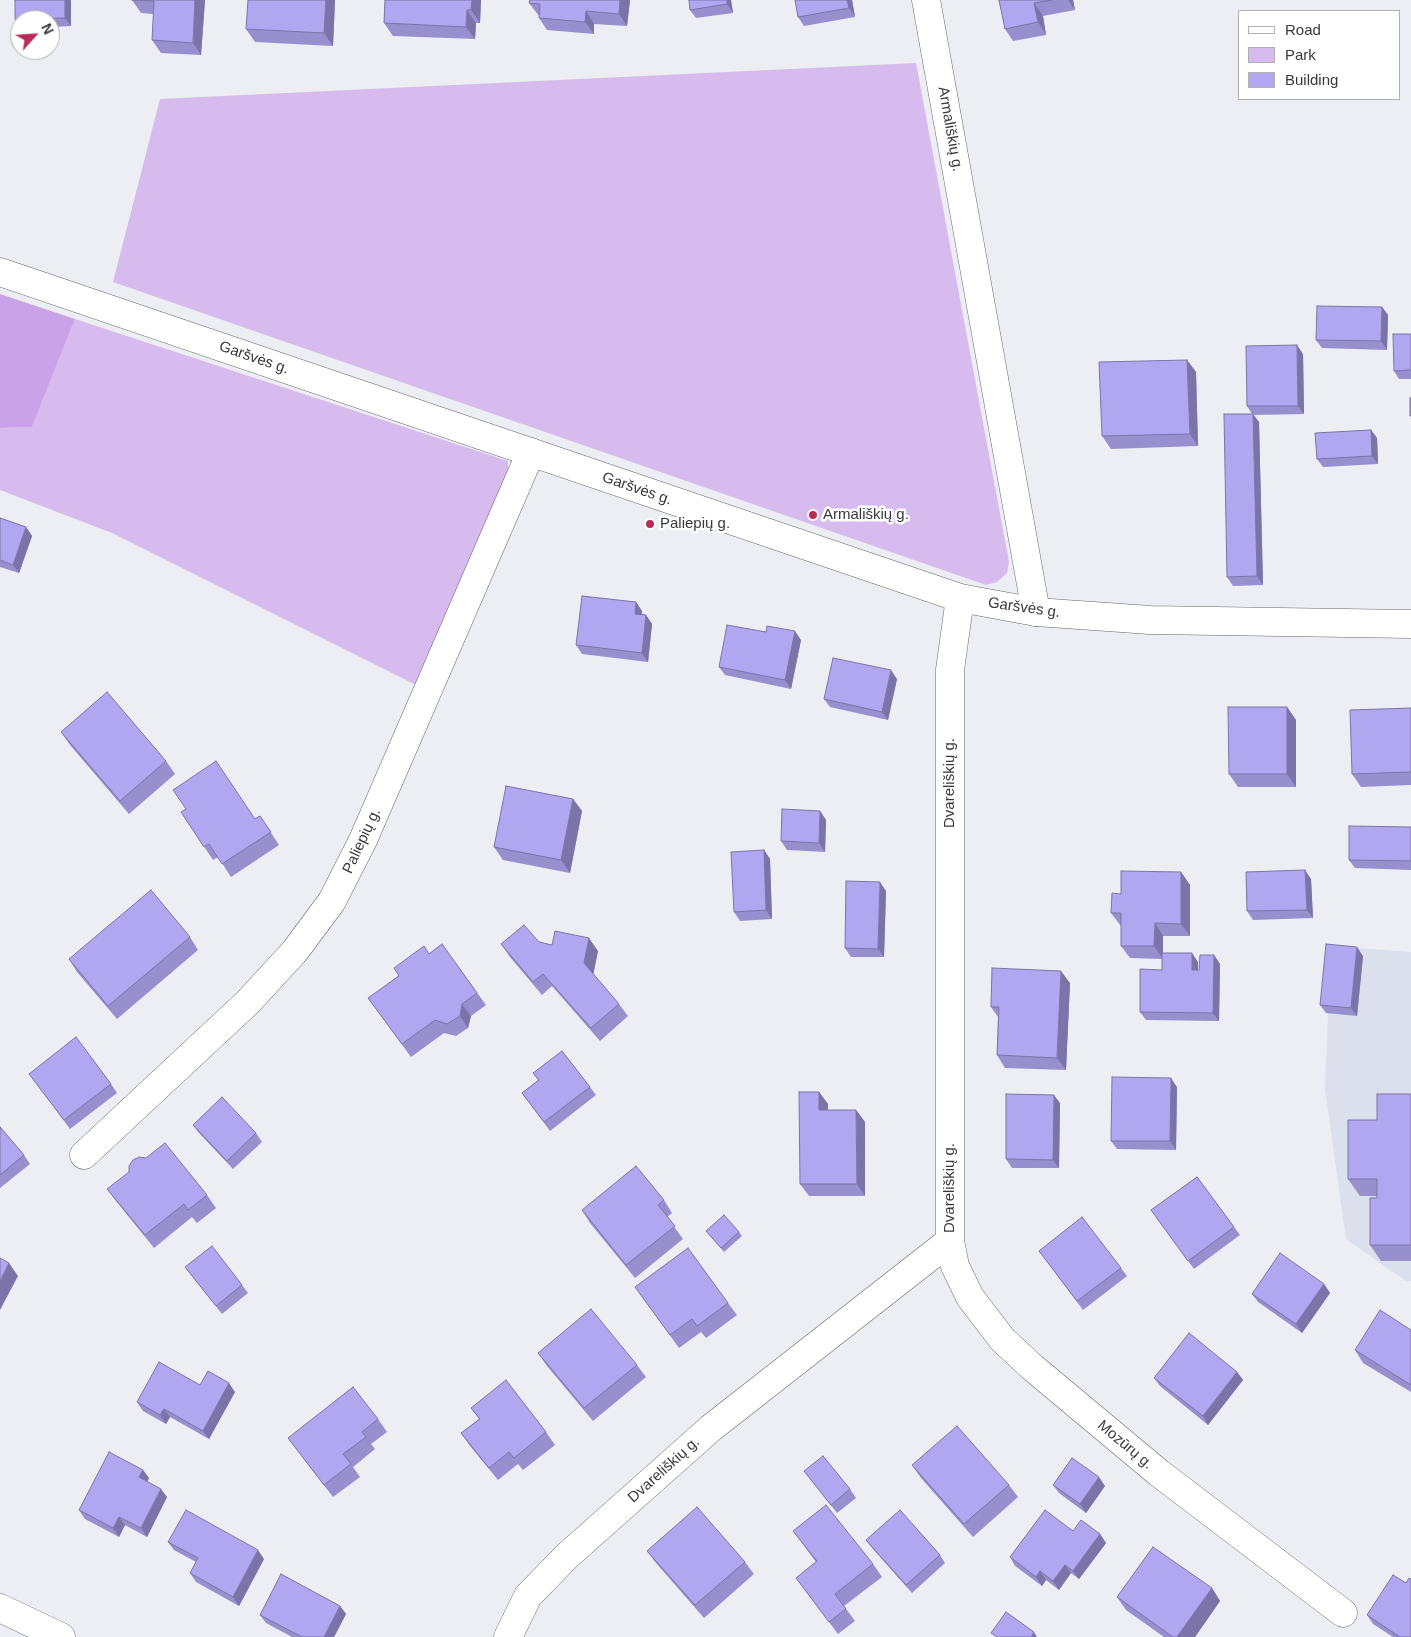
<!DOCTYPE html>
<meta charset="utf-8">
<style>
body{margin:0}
#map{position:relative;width:1411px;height:1637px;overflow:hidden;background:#eceef3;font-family:Arial,sans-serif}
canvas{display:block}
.legend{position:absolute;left:1238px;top:10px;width:162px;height:90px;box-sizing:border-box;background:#fff;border:1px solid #afb0b1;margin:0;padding:6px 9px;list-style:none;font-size:15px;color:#38393b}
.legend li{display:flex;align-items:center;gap:10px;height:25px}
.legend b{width:25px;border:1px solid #afb0b1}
.north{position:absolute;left:10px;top:10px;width:50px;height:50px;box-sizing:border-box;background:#fff;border:1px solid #afb0b1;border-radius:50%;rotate:64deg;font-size:14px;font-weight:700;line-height:20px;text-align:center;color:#38393b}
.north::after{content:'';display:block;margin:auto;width:18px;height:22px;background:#ba2b57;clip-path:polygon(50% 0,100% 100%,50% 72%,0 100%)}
</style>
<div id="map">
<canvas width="1411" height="1637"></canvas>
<ul class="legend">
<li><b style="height:6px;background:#fff"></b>Road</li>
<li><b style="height:14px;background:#d7baee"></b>Park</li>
<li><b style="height:14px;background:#b1a6f0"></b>Building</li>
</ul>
<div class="north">N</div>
</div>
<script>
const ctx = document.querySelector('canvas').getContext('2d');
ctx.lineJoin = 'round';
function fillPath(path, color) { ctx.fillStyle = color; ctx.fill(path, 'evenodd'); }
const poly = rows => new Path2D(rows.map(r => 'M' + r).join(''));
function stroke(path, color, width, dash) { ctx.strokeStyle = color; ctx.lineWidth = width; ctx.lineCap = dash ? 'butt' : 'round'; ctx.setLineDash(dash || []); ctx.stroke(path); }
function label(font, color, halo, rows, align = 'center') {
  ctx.font = font + ' Arial,sans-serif'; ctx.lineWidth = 5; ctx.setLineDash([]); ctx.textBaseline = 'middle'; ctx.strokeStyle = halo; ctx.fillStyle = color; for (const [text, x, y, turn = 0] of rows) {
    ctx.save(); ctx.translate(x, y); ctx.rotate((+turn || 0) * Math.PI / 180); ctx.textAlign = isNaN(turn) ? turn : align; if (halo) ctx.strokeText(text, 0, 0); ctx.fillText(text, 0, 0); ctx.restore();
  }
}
fillPath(poly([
 [1331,946,1411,952,1411,1281,1406,1281,1346,1239,1325,1089]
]), '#dbe0ec');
fillPath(poly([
 [916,63,1009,562,1007,573,997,582,986,585,113,282,160,99],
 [75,319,508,461,508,482,416,685,112,533,0,490,0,428,32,427]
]), '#d7baee');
fillPath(poly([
 [0,294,75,319,32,427,0,428]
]), '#c9a2e7');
const minor = poly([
 [926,0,1036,612],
 [960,598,950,670,950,1241,955,1266,970,1297,1002,1339,1032,1367,1159,1473,1343,1613],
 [84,1155,248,1002,295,951,332,901,363,840,531,452],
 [0,1608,61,1637],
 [508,1637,528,1596,567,1556,711,1428,950,1241]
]);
const secondary = poly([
 [0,272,960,598,1036,612,1150,620,1411,624]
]);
stroke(minor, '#65676b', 29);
stroke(secondary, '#65676b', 29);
stroke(minor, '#fff', 28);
stroke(secondary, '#fff', 28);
fillPath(poly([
 [15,0,71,0,71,26,50,27,50,20,20,20,20,26,15,19],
 [132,0,205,0,201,55,161,53,152,40,154,14,141,13],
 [335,0,333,46,255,42,246,29],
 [385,0,481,0,480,23,476,23,475,39,393,36,384,23],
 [630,0,627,26,594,24,594,34,547,30,539,18,539,16,529,3],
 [689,0,731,0,733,13,696,18,690,10],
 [795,0,852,0,855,17,804,26,798,17],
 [999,0,1073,0,1075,10,1043,16,1046,35,1013,41,1005,29],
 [1382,307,1388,315,1387,350,1322,348,1316,340],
 [1411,334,1411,379,1399,379,1394,371],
 [1303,354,1304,414,1253,415,1259,422,1263,585,1233,586,1227,577,1252,414,1247,406],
 [1187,360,1196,372,1198,446,1111,449,1102,436],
 [1371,430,1377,438,1378,464,1323,467,1317,459],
 [0,518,26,527,32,536,19,573,0,567],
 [636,602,642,611,642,614,646,615,652,624,648,662,582,654,576,645],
 [766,632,801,640,791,689,725,675,719,667],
 [897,679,888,720,830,707,824,699],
 [1287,707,1296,720,1296,787,1238,787,1229,774],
 [1411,708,1411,785,1361,787,1352,774],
 [61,732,166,761,175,774,129,814,70,745],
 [573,799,582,811,570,873,503,860,494,847],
 [820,811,826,820,825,852,787,850,781,841],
 [181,812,255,819,260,816,279,845,231,877,218,857,213,860],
 [1411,827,1411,870,1355,868,1349,860],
 [764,850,770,859,772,919,740,921,734,912],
 [1181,872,1190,885,1190,936,1163,936,1163,953,1198,962,1198,970,1199,970,1214,955,1220,964,1219,1021,1146,1020,1140,1012,1162,970,1162,959,1130,958,1121,946,1121,926,1111,913,1121,894],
 [1311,879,1313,918,1253,920,1247,911],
 [886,891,884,957,851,957,845,948],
 [190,937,198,950,117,1019,77,972,69,959],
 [539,942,552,945,598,951,593,974,619,1004,628,1016,600,1041,552,986,542,995,510,957,501,944],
 [442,944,486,1005,471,1016,468,1028,456,1036,444,1033,411,1057,368,998],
 [1363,956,1357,1016,1326,1013,1320,1005],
 [1070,983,1066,1070,1005,1068,997,1055,998,1017,991,1007],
 [533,1073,590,1087,596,1095,550,1131,522,1093,538,1080],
 [29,1074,111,1084,117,1093,70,1129],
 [1177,1087,1176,1150,1117,1149,1111,1141],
 [819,1092,828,1104,828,1110,856,1110,865,1122,865,1196,809,1196,800,1184],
 [1411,1094,1411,1261,1381,1261,1370,1245,1377,1196,1360,1196,1348,1179],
 [1060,1103,1059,1168,1012,1168,1006,1159],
 [193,1125,256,1133,262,1142,233,1169,199,1133],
 [0,1127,24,1155,30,1164,0,1188],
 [1197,1177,1240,1235,1194,1269,1151,1210],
 [107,1189,207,1195,216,1208,197,1223,192,1217,154,1248,116,1201],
 [664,1200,672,1213,667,1217,683,1239,635,1278,590,1223,582,1210],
 [706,1231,739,1232,742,1236,724,1252],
 [1039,1251,1121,1268,1127,1276,1083,1310],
 [185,1267,242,1285,248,1293,222,1314],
 [1324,1284,1330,1293,1302,1333,1258,1302,1252,1294],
 [635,1287,728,1303,737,1315,706,1338,701,1332,679,1348],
 [1411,1330,1411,1392,1363,1363,1355,1350],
 [538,1353,637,1365,646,1377,593,1421,547,1366],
 [1237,1372,1243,1380,1208,1425,1160,1386,1154,1378],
 [200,1385,235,1392,209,1439,170,1417,166,1424,143,1411,137,1402],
 [471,1408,546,1432,555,1445,523,1470,518,1464,498,1480,470,1446,461,1433,479,1419],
 [378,1419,387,1432,371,1444,375,1449,353,1467,360,1477,333,1497,297,1450,288,1438],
 [912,1465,1009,1485,1018,1497,973,1537,921,1478],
 [804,1471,850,1489,856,1498,837,1513],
 [149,1478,147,1482,167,1497,147,1537,125,1525,119,1537,85,1519,79,1510],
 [1053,1485,1105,1486,1086,1513,1059,1493],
 [793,1531,873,1564,882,1577,844,1606,855,1621,838,1634,796,1578,816,1562],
 [1073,1531,1100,1534,1106,1543,1079,1579,1071,1573,1059,1590,1046,1580,1042,1586,1015,1566,1010,1557],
 [866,1540,940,1555,945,1563,912,1593,872,1548],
 [168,1542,264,1559,239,1606,196,1582,190,1573,196,1562,174,1550],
 [647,1551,745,1562,754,1574,704,1618,656,1563],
 [1212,1588,1220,1601,1195,1637,1164,1637,1126,1610,1117,1597],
 [340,1606,346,1614,334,1637,292,1637,266,1623,260,1615],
 [1367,1615,1411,1637,1393,1637,1373,1624]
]), '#988fce');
fillPath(poly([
 [65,0,71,0,71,26,65,18],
 [195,0,205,0,201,55,193,43],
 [326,0,335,0,333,46,324,33],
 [472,0,481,0,480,23,471,10],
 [620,0,630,0,627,26,619,14],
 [727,0,731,0,733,13,727,4],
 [847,0,852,0,855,17,849,8],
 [1068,0,1073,0,1075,10],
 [1034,3,1043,16,1046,35,1038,22],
 [467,10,476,23,475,39,466,27],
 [586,11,594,24,594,34,585,22],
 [1382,307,1388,315,1387,350,1381,341],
 [1297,345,1303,354,1304,414,1298,406],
 [1187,360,1196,372,1198,446,1190,434],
 [1253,414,1259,422,1263,585,1257,576],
 [1371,430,1377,438,1378,464,1372,456],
 [26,527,32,536,19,573,13,565],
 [636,602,642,611,641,622,635,614],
 [646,615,652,624,648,662,642,653],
 [795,631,801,640,791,689,785,680],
 [891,670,897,679,888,720,882,712],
 [1287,707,1296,720,1296,787,1287,774],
 [573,799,582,811,570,873,561,860],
 [820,811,826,820,825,852,819,843],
 [764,850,770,859,772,919,766,910],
 [1305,870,1311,879,1313,918,1307,910],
 [1181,872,1190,885,1190,936,1181,924],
 [880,882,886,891,884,957,878,949],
 [1155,923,1163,936,1163,959,1154,946],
 [589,938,598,951,593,976,584,963],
 [1357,947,1363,956,1357,1016,1351,1008],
 [1192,953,1198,962,1198,978,1192,970],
 [1214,955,1220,964,1219,1021,1213,1013],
 [1061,971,1070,983,1066,1070,1057,1058],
 [462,1004,471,1016,468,1028,460,1016],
 [1171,1078,1177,1087,1176,1150,1170,1141],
 [819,1092,828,1104,828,1122,819,1110],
 [1054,1095,1060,1103,1059,1168,1053,1160],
 [856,1110,865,1122,865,1196,857,1184],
 [9,1263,18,1276,0,1310,0,1281],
 [1324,1284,1330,1293,1302,1333,1296,1324],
 [1237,1372,1243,1380,1208,1425,1203,1416],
 [229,1383,235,1392,209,1439,203,1431],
 [164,1409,170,1417,166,1424,160,1415],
 [143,1470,149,1478,145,1486,139,1477],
 [1099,1477,1105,1486,1086,1513,1080,1504],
 [161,1489,167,1497,147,1537,141,1528],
 [119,1517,125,1525,119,1537,113,1528],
 [1100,1534,1106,1543,1079,1579,1073,1571],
 [258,1550,264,1559,239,1606,233,1597],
 [1065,1565,1071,1573,1059,1590,1053,1581],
 [1040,1571,1046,1580,1042,1586,1036,1577],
 [1212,1588,1220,1601,1195,1637,1177,1637],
 [340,1606,346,1614,334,1637,324,1637],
 [1034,1632,1037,1637,1031,1637]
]), '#7c74a8');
const building = poly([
 [15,0,65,0,65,18,15,19,15,0],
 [132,0,195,0,193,43,152,40,154,1,132,0],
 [248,0,326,0,324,33,246,29,248,0],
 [385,0,472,0,471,10,467,10,466,27,384,23,385,0],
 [530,0,620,0,619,14,586,11,585,22,539,18,540,4,529,3,530,0],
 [689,0,727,0,727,4,690,10,689,0],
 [795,0,847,0,849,8,798,17,795,0],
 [999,0,1052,0,1034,3,1038,22,1005,29,999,0],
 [1317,306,1382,307,1381,341,1316,340,1317,306],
 [1393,334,1411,334,1411,370,1394,371,1393,334],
 [1297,345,1298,406,1247,406,1246,346,1297,345],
 [1187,360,1190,434,1102,436,1099,362,1187,360],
 [1410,398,1411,398,1411,416,1410,416,1410,398],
 [1224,414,1253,414,1257,576,1227,577,1224,414],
 [1371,430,1372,456,1317,459,1315,433,1371,430],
 [0,518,26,527,13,565,0,560,0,518],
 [582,596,636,602,635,614,646,615,642,653,576,645,582,596],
 [727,625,766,632,767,626,795,631,785,680,719,667,727,625],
 [833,658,891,670,882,712,824,699,833,658],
 [107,692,166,761,120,801,61,732,107,692],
 [1228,707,1287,707,1287,774,1229,774,1228,707],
 [1411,708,1411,772,1352,774,1350,710,1411,708],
 [216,761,255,819,260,816,271,832,222,864,209,844,204,847,181,812,186,809,173,790,216,761],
 [506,786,573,799,561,860,494,847,506,786],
 [782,809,820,811,819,843,781,841,782,809],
 [1349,826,1411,827,1411,861,1349,860,1349,826],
 [764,850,766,910,734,912,731,852,764,850],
 [1305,870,1307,910,1247,911,1246,872,1305,870],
 [1121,871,1181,872,1181,924,1155,923,1154,946,1121,946,1121,913,1111,913,1112,893,1121,894,1121,871],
 [846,881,880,882,878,949,845,948,846,881],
 [151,890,190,937,108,1006,69,959,151,890],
 [524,925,539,942,552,945,555,931,589,938,584,963,619,1004,591,1028,543,974,533,982,501,944,524,925],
 [442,944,477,993,462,1004,460,1016,447,1024,435,1020,402,1044,368,998,399,976,394,968,424,946,429,954,442,944],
 [1326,944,1357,947,1351,1008,1320,1005,1326,944],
 [1162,953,1192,953,1192,970,1199,970,1200,955,1214,955,1213,1013,1140,1012,1140,969,1162,970,1162,953],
 [992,968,1061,971,1057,1058,997,1055,999,1007,991,1007,992,968],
 [76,1037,111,1084,64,1120,29,1074,76,1037],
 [562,1051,590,1087,544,1122,522,1093,539,1080,533,1073,562,1051],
 [1112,1077,1171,1078,1170,1141,1111,1141,1112,1077],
 [799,1092,819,1092,819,1110,856,1110,857,1184,800,1184,799,1092],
 [1006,1094,1054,1095,1053,1160,1006,1159,1006,1094],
 [1377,1094,1411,1094,1411,1245,1370,1245,1370,1198,1377,1198,1377,1179,1348,1179,1348,1120,1377,1120,1377,1094],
 [222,1097,256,1133,227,1161,193,1125,222,1097],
 [0,1127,24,1155,0,1175,0,1127],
 [165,1143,207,1195,188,1210,184,1204,145,1235,107,1189,129,1172,129,1166,133,1160,139,1157,146,1158,165,1143],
 [636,1166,664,1200,658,1205,675,1226,626,1265,582,1210,636,1166],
 [1197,1177,1234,1227,1188,1261,1151,1210,1197,1177],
 [724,1215,739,1232,721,1248,706,1231,724,1215],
 [1082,1217,1121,1268,1077,1301,1039,1251,1082,1217],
 [212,1246,242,1285,216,1306,185,1267,212,1246],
 [688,1248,728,1303,697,1326,692,1319,670,1335,635,1287,688,1248],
 [1280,1253,1324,1284,1296,1324,1252,1294,1280,1253],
 [0,1258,9,1263,0,1281,0,1258],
 [591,1309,637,1365,584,1408,538,1353,591,1309],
 [1380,1310,1411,1330,1411,1385,1355,1350,1380,1310],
 [1189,1333,1237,1372,1203,1416,1154,1378,1189,1333],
 [159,1362,200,1385,208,1371,229,1383,203,1431,164,1409,160,1415,137,1402,159,1362],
 [506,1380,546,1432,514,1458,509,1452,489,1468,461,1433,480,1419,471,1408,506,1380],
 [353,1387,378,1419,362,1432,366,1437,343,1454,351,1464,324,1485,288,1438,353,1387],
 [957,1426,1009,1485,964,1524,912,1465,957,1426],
 [109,1452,143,1470,139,1477,161,1489,141,1528,119,1517,113,1528,79,1510,109,1452],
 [823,1456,850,1489,831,1505,804,1471,823,1456],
 [1072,1458,1099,1477,1080,1504,1053,1485,1072,1458],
 [826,1505,873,1564,835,1594,846,1609,829,1622,796,1578,817,1561,793,1531,826,1505],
 [697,1507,745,1562,695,1605,647,1551,697,1507],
 [186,1510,258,1550,233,1597,190,1573,198,1558,168,1542,186,1510],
 [900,1510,940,1555,906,1585,866,1540,900,1510],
 [1045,1510,1073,1531,1081,1520,1100,1534,1073,1571,1065,1565,1053,1581,1040,1571,1036,1577,1010,1557,1045,1510],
 [1153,1547,1212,1588,1177,1637,1173,1637,1117,1597,1153,1547],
 [281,1574,340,1606,324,1637,302,1637,260,1615,281,1574],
 [1393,1575,1406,1583,1409,1578,1411,1579,1411,1637,1400,1637,1367,1615,1393,1575],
 [1006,1612,1034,1632,1031,1637,997,1637,991,1633,1006,1612]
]);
fillPath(building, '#b1a6f0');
stroke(building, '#7c74a8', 1);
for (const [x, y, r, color] of [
 [813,515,5,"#ba2b57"],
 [650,524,5,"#ba2b57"]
]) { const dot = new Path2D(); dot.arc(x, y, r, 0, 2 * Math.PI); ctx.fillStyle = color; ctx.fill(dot); stroke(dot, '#fff', 2); }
label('15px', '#38393b', '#fff', [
 ["Armališkių g.",950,129,80],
 ["Garšvės g.",254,358,19],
 ["Garšvės g.",637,489,19],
 ["Garšvės g.",1024,608,8],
 ["Dvareliškių g.",950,783,-90],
 ["Paliepių g.",362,841,-65],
 ["Dvareliškių g.",950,1188,-90],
 ["Mozūrų g.",1125,1445,40],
 ["Dvareliškių g.",664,1470,-42]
]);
label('15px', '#38393b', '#fff', [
 ["Armališkių g.",823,515],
 ["Paliepių g.",660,524]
], 'left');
</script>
